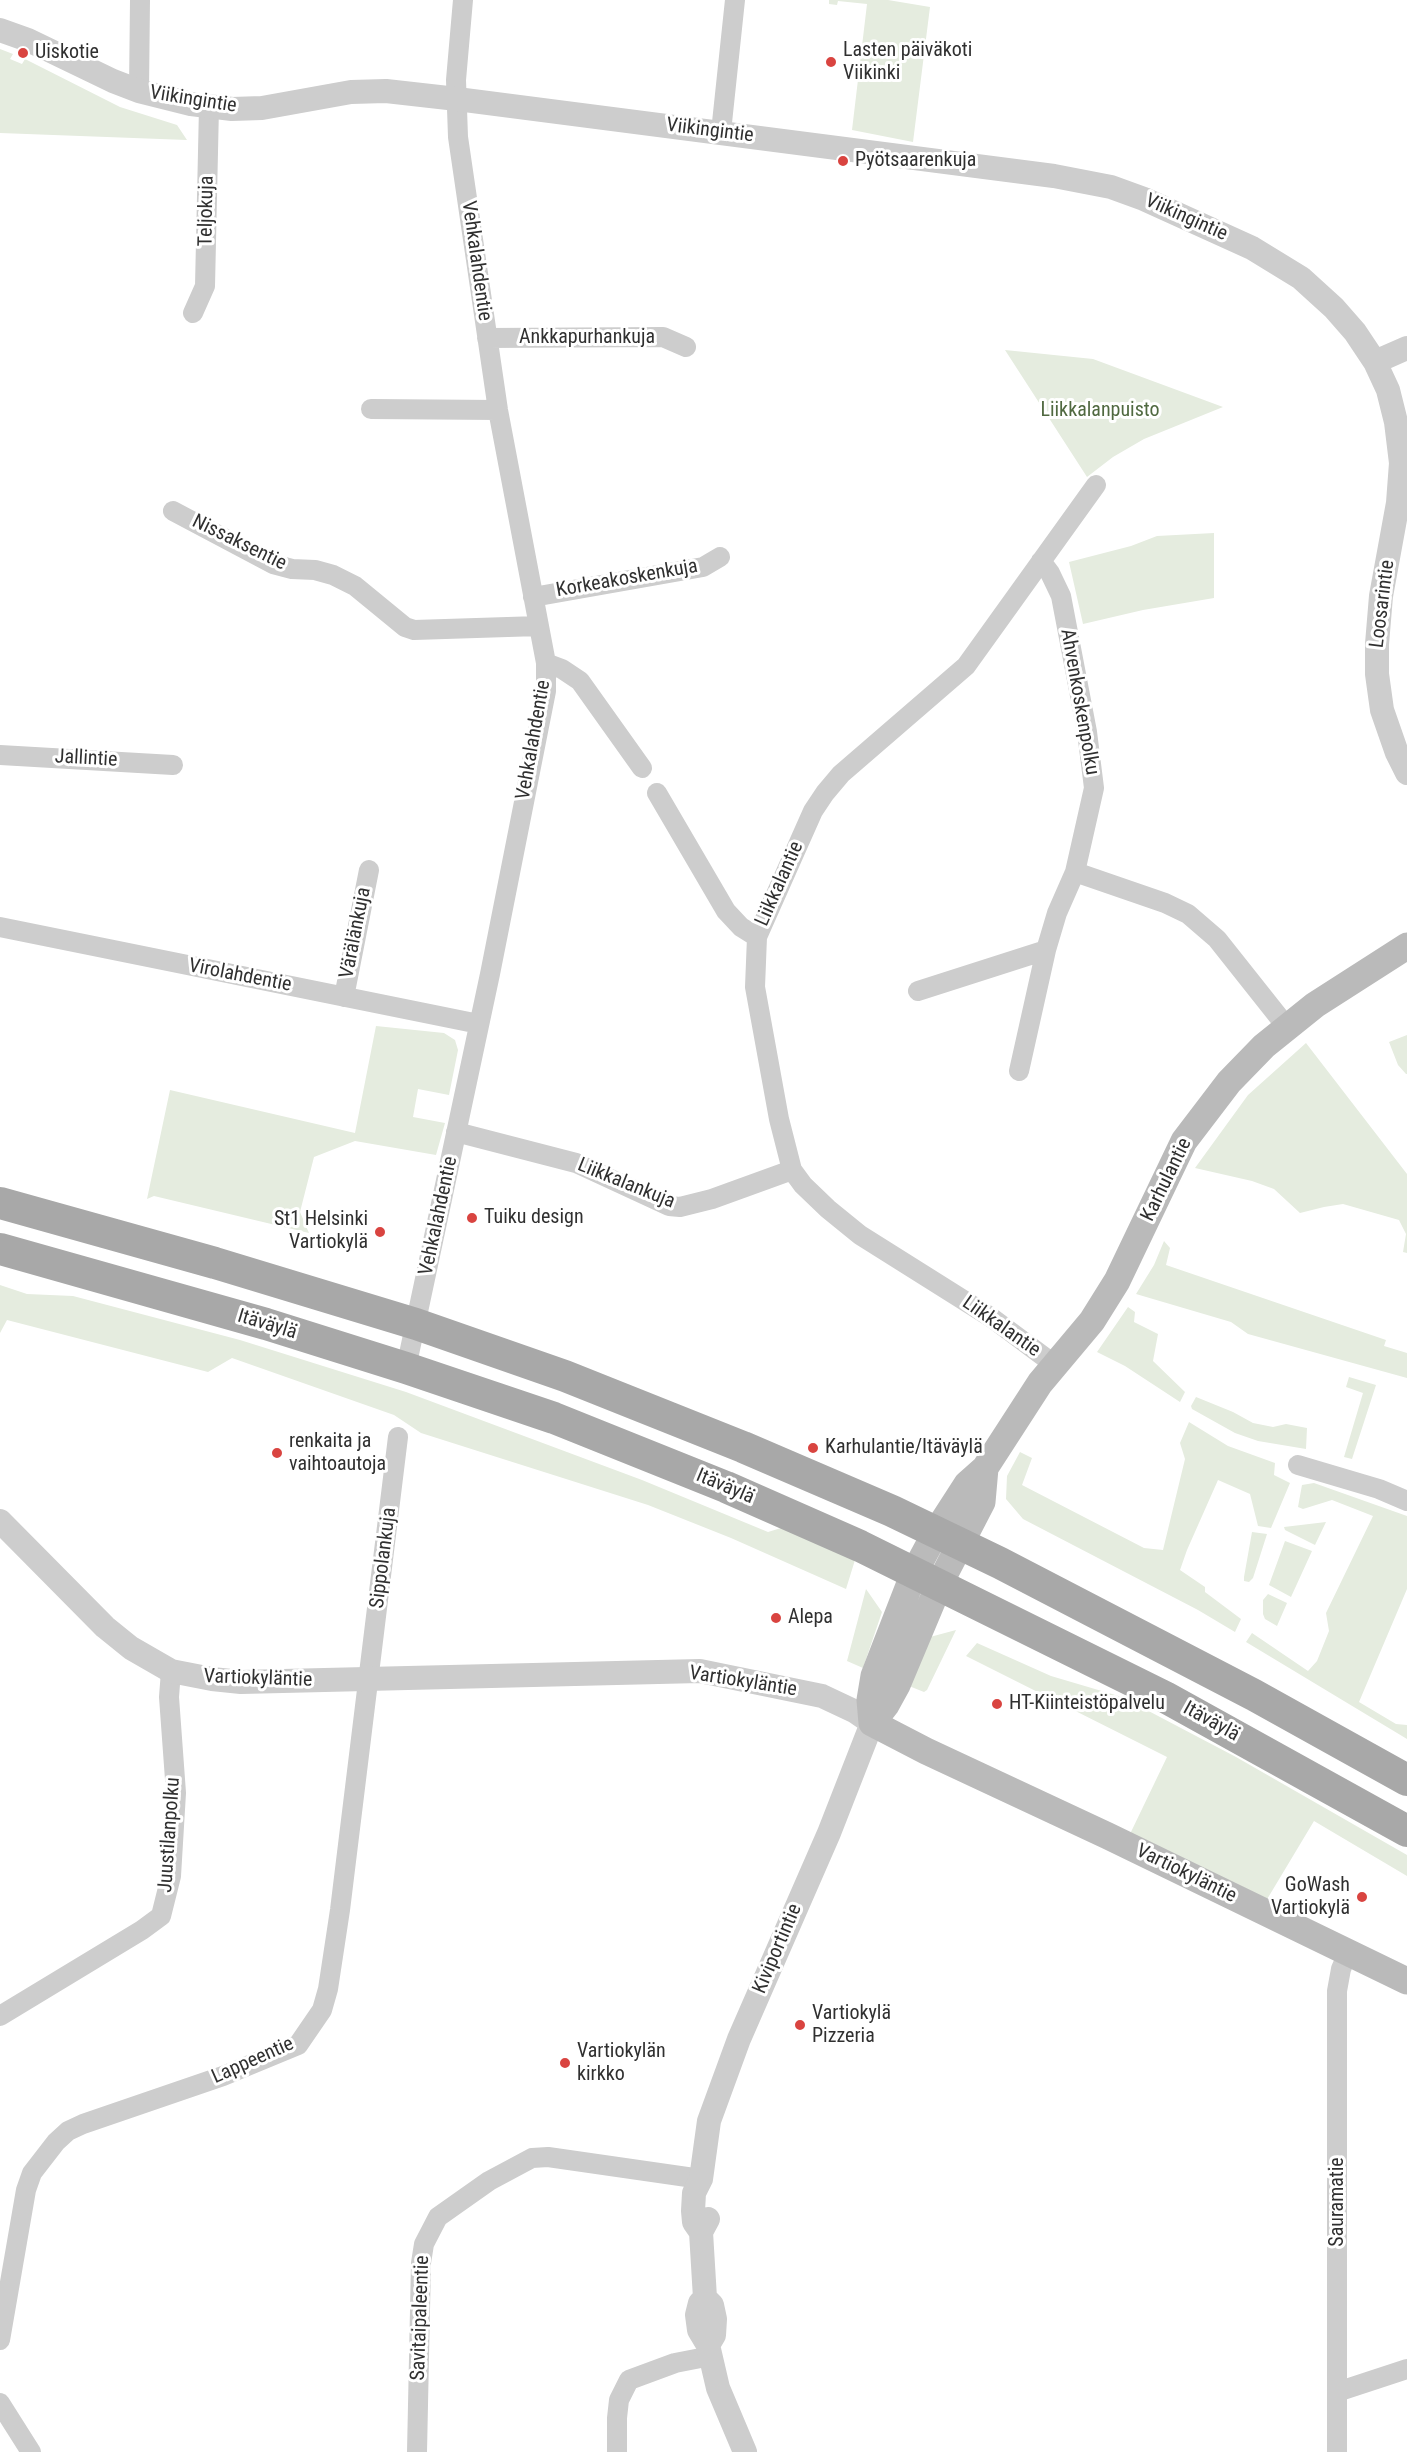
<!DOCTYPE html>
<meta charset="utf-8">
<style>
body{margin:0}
canvas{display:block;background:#fff}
</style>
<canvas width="1407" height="2452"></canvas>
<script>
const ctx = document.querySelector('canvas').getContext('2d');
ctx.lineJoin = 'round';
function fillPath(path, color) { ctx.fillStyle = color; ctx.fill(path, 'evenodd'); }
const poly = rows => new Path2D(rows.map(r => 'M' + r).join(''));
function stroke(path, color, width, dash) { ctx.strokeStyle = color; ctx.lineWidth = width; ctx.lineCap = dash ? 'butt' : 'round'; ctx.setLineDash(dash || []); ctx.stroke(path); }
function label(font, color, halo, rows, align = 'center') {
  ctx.font = font + ' "Roboto Condensed",sans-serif'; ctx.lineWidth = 6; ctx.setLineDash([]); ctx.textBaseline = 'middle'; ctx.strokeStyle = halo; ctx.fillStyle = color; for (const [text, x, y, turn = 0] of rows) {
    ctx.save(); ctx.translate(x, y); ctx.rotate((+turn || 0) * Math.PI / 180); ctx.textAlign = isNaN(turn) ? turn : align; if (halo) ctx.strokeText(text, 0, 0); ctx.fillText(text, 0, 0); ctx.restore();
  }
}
fillPath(poly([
 [829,0,888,0,930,7,913,142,852,130,867,4,838,1,837,5,829,4],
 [0,49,13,54,10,59,22,64,25,59,120,107,177,125,187,140,0,133],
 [1005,350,1093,359,1223,407,1144,439,1113,457,1087,477],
 [1214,533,1214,598,1143,610,1083,624,1069,562,1131,546,1157,536],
 [376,1026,444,1033,455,1040,458,1050,449,1095,418,1089,413,1117,445,1123,436,1155,355,1141,314,1157,300,1212,309,1233,154,1196,147,1199,170,1090,355,1133],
 [1407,1035,1407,1074,1406,1074,1398,1065,1389,1042],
 [1306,1043,1407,1174,1407,1253,1403,1252,1406,1234,1399,1220,1343,1204,1324,1207,1300,1213,1274,1189,1252,1181,1195,1168,1248,1095],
 [1164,1241,1170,1248,1166,1265,1386,1340,1384,1346,1407,1353,1407,1378,1248,1334,1231,1322,1136,1294,1154,1265],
 [0,1285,27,1294,73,1296,240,1340,406,1392,642,1480,768,1532,781,1528,855,1560,846,1589,731,1538,648,1505,421,1433,394,1415,232,1358,208,1372,7,1320,0,1333],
 [1128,1307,1135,1312,1134,1322,1158,1334,1153,1361,1185,1392,1180,1402,1125,1366,1097,1352],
 [1349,1377,1376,1385,1352,1459,1344,1457,1363,1393,1346,1387],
 [1196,1397,1233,1412,1253,1423,1273,1427,1286,1424,1307,1428,1306,1449,1258,1441,1235,1433,1192,1409,1191,1406],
 [1189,1422,1228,1446,1275,1463,1274,1475,1290,1483,1271,1528,1258,1526,1250,1494,1218,1480,1187,1550,1180,1570,1205,1587,1205,1592,1241,1619,1235,1632,1198,1610,1023,1519,1006,1499,1007,1476,1020,1452,1032,1458,1022,1485,1144,1548,1163,1550,1185,1459,1180,1443],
 [1314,1483,1407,1516,1407,1589,1359,1702,1396,1724,1407,1725,1407,1739,1246,1642,1252,1633,1308,1671,1317,1661,1329,1631,1326,1613,1373,1516,1332,1500,1303,1509,1298,1507,1302,1485],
 [1326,1522,1315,1545,1285,1530,1284,1527],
 [1252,1532,1267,1534,1253,1578,1249,1582,1244,1581,1244,1577],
 [1285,1541,1312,1551,1291,1597,1269,1585],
 [866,1589,882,1612,863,1668,847,1661],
 [1268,1594,1287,1603,1277,1626,1265,1619,1263,1614,1263,1600],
 [956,1630,927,1690,924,1692,909,1686,930,1637],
 [977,1643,1051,1676,1122,1697,1236,1757,1407,1855,1407,1876,1314,1821,1266,1901,1130,1834,1167,1757,966,1656]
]), '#e5ecdf');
stroke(poly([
 [139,91,140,0],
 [721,132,735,0],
 [193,313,205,286,209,107],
 [487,338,663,337,686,347],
 [371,409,498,410],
 [173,511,273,564,292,569,315,570,333,575,355,586,405,627,414,630,539,626],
 [533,597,703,567,720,557],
 [546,663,562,669,580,681,642,768],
 [0,755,173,765],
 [657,793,726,911,741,927,757,937],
 [1075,872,1165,903,1188,914,1217,939,1286,1026],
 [0,927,479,1024],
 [918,991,1046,950],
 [344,997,369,870],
 [1019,1071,1046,950,1057,913,1075,872,1094,788,1087,732,1061,596,1050,573,1041,561],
 [456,1132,576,1163,669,1206,680,1207,712,1199,792,1170],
 [1055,1365,992,1318,860,1235,828,1209,803,1185,792,1170,779,1119,755,987,757,937,813,811,825,793,841,774,966,666,1096,485],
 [406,1368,490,974,546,691,546,663,498,410,458,137,456,80,463,0],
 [1298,1465,1379,1489,1407,1501],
 [0,2016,142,1930,161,1916,171,1876,176,1793,169,1697,171,1671],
 [0,2340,26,2190,32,2173,56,2142,68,2131,83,2124,223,2076,298,2045,322,2010,328,1989,340,1910,398,1437],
 [1337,2392,1407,2369],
 [0,2403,31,2452],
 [417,2452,421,2263,424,2244,438,2217,489,2181,532,2158,548,2157,701,2179],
 [617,2452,617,2418,619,2400,629,2380,675,2363,711,2356],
 [1337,2452,1337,1991,1341,1969,1348,1953]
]), '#cdcdcd', 20);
stroke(poly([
 [0,30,28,40,113,81,139,91,191,104,232,109,262,108,351,92,386,91,457,99,1054,176,1111,187,1144,199,1252,248,1301,278,1334,308,1355,332,1375,362,1388,390,1396,422,1401,463,1398,503,1381,596,1377,644,1377,674,1382,710,1397,753,1407,773],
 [1375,362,1407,348],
 [0,1521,105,1627,131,1648,171,1671,212,1679,241,1682,700,1671,822,1696,856,1712,872,1723,829,1833,739,2039,709,2121,701,2179,694,2193,693,2211,694,2222,701,2232],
 [708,2219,701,2232,705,2298,712,2305,715,2319,714,2335,708,2345],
 [705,2298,700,2303,697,2315,699,2330,708,2345,718,2388,745,2452]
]), '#cdcdcd', 24);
stroke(poly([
 [872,1723,870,1700,874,1676,914,1573,936,1532,967,1484,985,1468,1040,1383,1092,1321,1117,1281,1184,1141,1229,1082,1264,1046,1315,1005,1407,946],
 [872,1723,926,1751,1108,1836,1407,1981],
 [872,1723,886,1705,897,1685,939,1585,982,1502,985,1468]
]), '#bababa', 27);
stroke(poly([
 [0,1203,215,1263,416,1324,565,1376,743,1447,892,1511,1000,1563,1254,1695,1407,1780],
 [0,1249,266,1324,406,1368,554,1418,726,1487,860,1546,1165,1697,1407,1831]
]), '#a8a8a8', 32);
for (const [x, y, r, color] of [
 [23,53,6,"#d94440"],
 [831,62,6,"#d94440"],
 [843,161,6,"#d94440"],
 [472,1218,6,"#d94440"],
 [380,1232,6,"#d94440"],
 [813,1448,6,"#d94440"],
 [277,1453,6,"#d94440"],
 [776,1618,6,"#d94440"],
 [997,1704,6,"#d94440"],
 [1362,1897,6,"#d94440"],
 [800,2025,6,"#d94440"],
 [565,2063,6,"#d94440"]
]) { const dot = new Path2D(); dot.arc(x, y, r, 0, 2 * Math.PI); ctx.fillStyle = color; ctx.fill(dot); stroke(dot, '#fff', 2); }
label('20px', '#303030', '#fff', [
 ["Lasten päiväkoti",843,51],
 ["Viikinki",843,74],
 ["Uiskotie",35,53],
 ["Pyötsaarenkuja",855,161],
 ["Tuiku design",484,1218],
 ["St1 Helsinki",368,1220,"right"],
 ["Vartiokylä",368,1243,"right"],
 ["renkaita ja",289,1442],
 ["vaihtoautoja",289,1465],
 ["Karhulantie/Itäväylä",825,1448],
 ["Alepa",788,1618],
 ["HT-Kiinteistöpalvelu",1009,1704],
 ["GoWash",1350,1886,"right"],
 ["Vartiokylä",1350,1909,"right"],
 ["Vartiokylä",812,2014],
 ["Pizzeria",812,2037],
 ["Vartiokylän",577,2052],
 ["kirkko",577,2075]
], 'left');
label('20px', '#303030', '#fff', [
 ["Viikingintie",193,100,9],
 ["Viikingintie",710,131,7],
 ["Teljokuja",207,211,-89],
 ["Viikingintie",1186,218,24],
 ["Vehkalahdentie",476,261,82],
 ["Ankkapurhankuja",587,338],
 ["Nissaksentie",239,543,26],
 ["Korkeakoskenkuja",627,579,-10],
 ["Loosarintie",1383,604,-83],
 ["Ahvenkoskenpolku",1079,702,80],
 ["Vehkalahdentie",534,740,-80],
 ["Jallintie",86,759,3],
 ["Liikkalantie",780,884,-66],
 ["Värälänkuja",356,933,-79],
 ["Virolahdentie",240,976,11],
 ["Karhulantie",1167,1180,-64],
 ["Liikkalankuja",626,1184,22],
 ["Vehkalahdentie",439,1216,-78],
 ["Itäväylä",267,1325,17],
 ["Liikkalantie",1001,1327,35],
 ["Itäväylä",725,1487,23],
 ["Sippolankuja",384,1558,-83],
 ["Vartiokyläntie",258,1679,2],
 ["Vartiokyläntie",743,1682,9],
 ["Itäväylä",1211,1722,29],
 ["Juustilanpolku",170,1835,-86],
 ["Vartiokyläntie",1186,1874,26],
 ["Kiviportintie",778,1949,-67],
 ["Lappeentie",253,2061,-24],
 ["Sauramatie",1338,2202,-90],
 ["Savitaipaleentie",421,2318,-88]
]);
label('20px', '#506940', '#fff', [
 ["Liikkalanpuisto",1100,411]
]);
</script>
